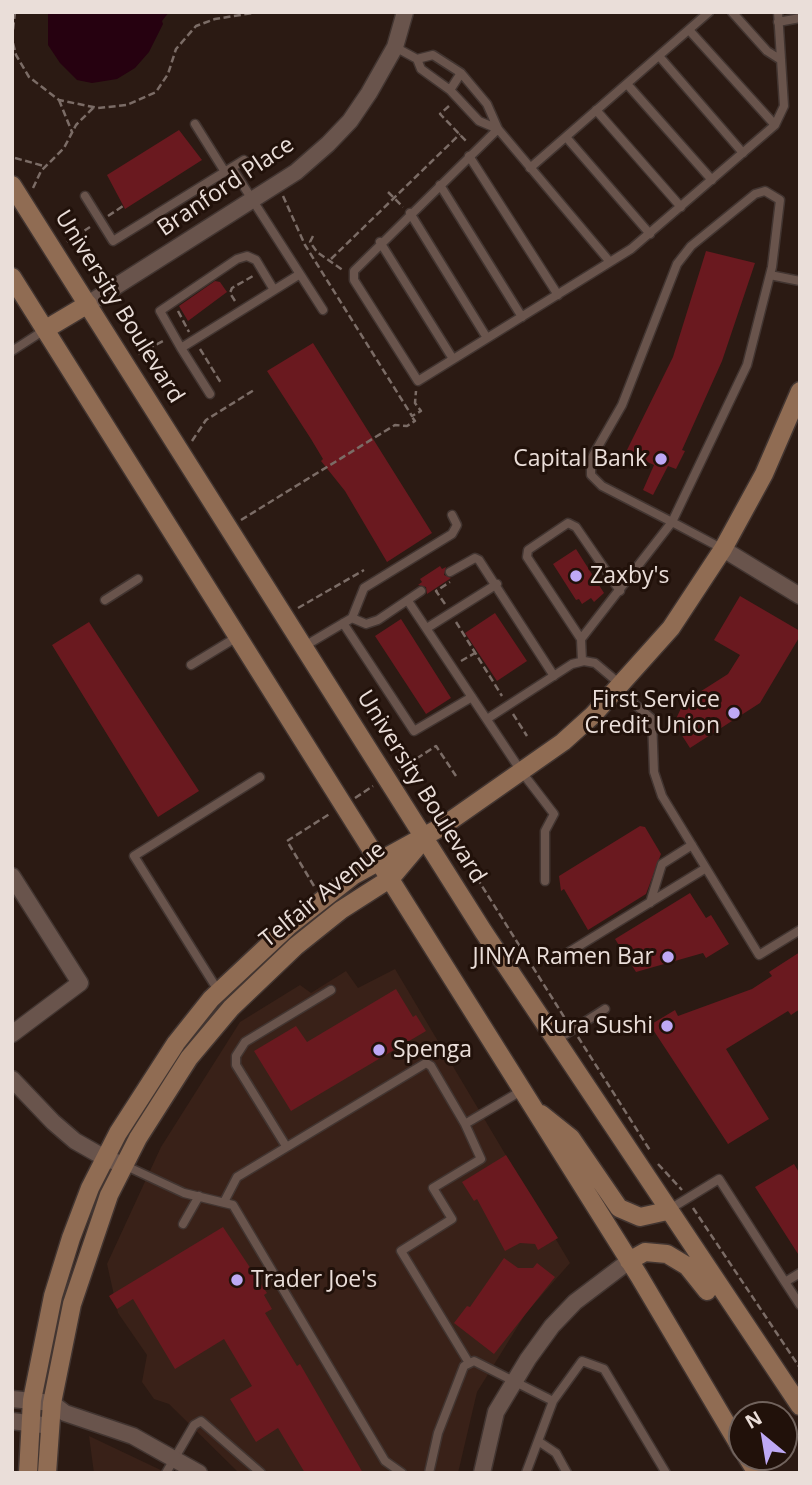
<!DOCTYPE html>
<style>
body{margin:0}
#map{position:relative;width:812px;height:1485px;overflow:hidden;background:#2b1a13;font-family:"Open Sans",sans-serif}
canvas{display:block}
.frame{position:absolute;inset:0;border:14px solid #eaded9;pointer-events:none}
.north{position:absolute;left:728px;top:1401px;width:70px;height:70px;box-sizing:border-box;background:#21110a;border:2px solid #71635d;border-radius:50%;rotate:330deg;font-size:19px;font-weight:700;line-height:28px;text-align:center;color:#eaded9}
.north::after{content:'';display:block;margin:auto;width:24px;height:32px;background:#bea9f5;clip-path:polygon(50% 0,100% 100%,50% 72%,0 100%)}
</style>
<div id="map">
<canvas width="812" height="1485"></canvas>
<div class="frame"></div>
<div class="north">N</div>
</div>
<script>
const ctx = document.querySelector('canvas').getContext('2d');
ctx.lineJoin = 'round';
function fillPath(path, color) { ctx.fillStyle = color; ctx.fill(path, 'evenodd'); }
const poly = rows => new Path2D(rows.map(r => 'M' + r).join(''));
function stroke(path, color, width, dash) { ctx.strokeStyle = color; ctx.lineWidth = width; ctx.lineCap = dash ? 'butt' : 'round'; ctx.setLineDash(dash || []); ctx.stroke(path); }
function label(font, color, halo, rows, align = 'center') {
  ctx.font = font + ' "Open Sans",sans-serif'; ctx.lineWidth = 6; ctx.setLineDash([]); ctx.textBaseline = 'middle'; ctx.strokeStyle = halo; ctx.fillStyle = color; for (const [text, x, y, turn = 0] of rows) {
    ctx.save(); ctx.translate(x, y); ctx.rotate((+turn || 0) * Math.PI / 180); ctx.textAlign = isNaN(turn) ? turn : align; if (halo) ctx.strokeText(text, 0, 0); ctx.fillText(text, 0, 0); ctx.restore();
  }
}
fillPath(poly([
 [395,969,570,1263,526,1313,477,1392,458,1473,239,1473,169,1404,154,1399,142,1382,147,1355,118,1313,107,1264,161,1147,240,1022,300,985,311,993,346,971,358,988],
 [89,1436,167,1473,94,1473]
]), '#392118');
fillPath(poly([
 [48,12,169,12,162,21,163,24,149,52,135,68,117,79,92,83,77,80,60,63,48,45]
]), '#260110');
fillPath(poly([
 [179,130,202,160,125,209,107,175],
 [706,251,755,263,722,361,682,450,685,451,676,469,668,466,653,495,643,490,654,465,626,452,673,357],
 [215,281,220,282,227,292,188,321,179,306],
 [313,343,432,533,387,562,345,491,321,461,323,459,311,439,267,371],
 [576,549,604,593,594,602,591,598,582,604,579,599,576,600,553,564],
 [440,566,442,569,446,567,444,575,451,578,427,594,426,587,418,585,422,582,420,579],
 [740,596,800,631,800,636,760,703,690,748,674,723,684,702,728,674,740,655,714,640],
 [495,613,527,661,497,681,465,633],
 [401,619,451,698,426,714,375,636],
 [89,622,199,791,158,817,52,645],
 [640,826,645,827,661,854,646,894,588,930,564,889,561,891,559,876],
 [690,893,706,918,711,915,729,944,706,958,703,953,636,972,615,939],
 [800,952,800,1009,791,1015,788,1011,726,1049,769,1119,728,1144,650,1025,675,1010,678,1016,752,989,772,976,769,972],
 [396,989,413,1017,416,1015,426,1031,291,1111,254,1051,296,1026,307,1042],
 [506,1155,558,1238,538,1250,535,1244,520,1243,505,1251,477,1199,474,1201,462,1182],
 [794,1164,800,1174,800,1257,755,1187],
 [223,1227,267,1293,264,1295,272,1309,265,1313,297,1366,300,1364,363,1473,305,1473,278,1428,256,1442,230,1399,252,1386,224,1339,175,1369,133,1299,117,1309,109,1296],
 [504,1258,518,1268,533,1268,537,1263,555,1277,494,1354,454,1323,467,1306,470,1307]
]), '#6a191f');
const lane = poly([
 [732,12,767,51,781,60],
 [778,22,800,18],
 [689,30,775,125],
 [395,47,417,59],
 [659,56,743,153],
 [627,84,712,180],
 [450,90,461,73],
 [596,110,681,207],
 [195,124,225,172],
 [498,129,354,271,354,280,418,381,631,249,775,125,784,106,778,12],
 [498,129,479,121,450,90,421,69,417,59,433,55,461,73,487,104,498,129,610,262],
 [566,137,650,234],
 [469,156,558,295],
 [232,168,323,310],
 [530,168,709,12],
 [440,185,522,317],
 [85,196,113,241,244,160],
 [410,213,487,338],
 [380,242,453,359],
 [770,275,800,281],
 [181,348,160,311,237,259,247,256,256,260,274,290],
 [12,351,46,329],
 [210,394,181,348,300,274],
 [450,572,475,558,479,560,554,676],
 [105,600,138,579],
 [408,601,521,771,554,814,545,831,545,881],
 [352,618,366,624,378,620,421,591],
 [343,623,414,731,472,697],
 [427,628,497,584],
 [581,639,527,557,528,550,568,523,576,527,620,591],
 [303,647,352,618,364,588,452,534,457,525,452,515],
 [582,661,581,639,672,522,747,365,772,267,780,200,765,191,755,194,691,246,677,264,622,405,591,459,591,475,602,486,672,522,723,549],
 [191,665,237,637],
 [617,689,652,719,654,772,662,796,759,955,800,930],
 [487,719,572,664,584,661,595,663,620,684],
 [650,903,662,864,692,845],
 [569,952,706,868],
 [219,992,134,856,260,777],
 [555,1041,605,1009],
 [465,1124,481,1159,433,1188,452,1219,401,1251,469,1363],
 [286,1146,236,1065,236,1056,245,1042,331,990],
 [124,1165,184,1193,233,1205,385,1461,402,1473],
 [224,1202,237,1177,426,1063,431,1066,465,1124,521,1091],
 [670,1209,719,1179,785,1282,800,1273],
 [183,1224,199,1196],
 [785,1282,800,1305],
 [538,1441,556,1453,567,1473],
 [166,1473,194,1425,201,1421,261,1473],
 [429,1473,438,1433,464,1366,474,1361,553,1401],
 [526,1473,553,1401,582,1361,604,1369,666,1473]
]);
const street = poly([
 [88,304,296,172,328,144,350,121,369,93,395,47,405,12],
 [723,549,800,596],
 [12,876,80,983,12,1034],
 [12,1079,53,1122,75,1141,105,1158,124,1165],
 [12,1399,52,1403,65,1413,133,1436,199,1473],
 [12,1421,50,1426],
 [482,1473,496,1412,528,1359,552,1326,575,1302,629,1261]
]);
const secondary = poly([
 [12,185,483,931,800,1406],
 [12,277,639,1276,742,1450],
 [46,329,88,304],
 [541,1114,571,1138,619,1208,640,1217,667,1211],
 [629,1261,645,1252,667,1254,687,1266,707,1291],
 [747,1457,757,1473],
 [28,1473,32,1400,53,1296,71,1238,90,1188,118,1133,176,1043,211,999,289,926,354,875,443,826,563,742,593,715,671,628,723,549,764,474,800,391],
 [47,1473,52,1403,72,1304,109,1195,138,1138,189,1058,231,1008,296,946,341,910,391,878,418,846]
]);
stroke(lane, '#423531', 11);
stroke(street, '#423531', 19);
stroke(secondary, '#423531', 21);
stroke(poly([
 [15,12,12,39,16,55,29,77,59,100,98,108,127,105,156,92,168,74,176,49,196,26,215,19,259,12],
 [59,100,72,132],
 [449,106,440,114,468,143],
 [15,158,44,166],
 [33,188,41,171,64,148,76,125,93,108],
 [388,192,403,207],
 [283,196,305,245,412,416,421,411,415,403,416,391],
 [108,216,123,206],
 [313,236,310,242,317,252,344,271],
 [67,242,90,227],
 [331,259,460,134],
 [235,301,230,293,232,288,253,276],
 [178,311,189,332],
 [200,349,221,383],
 [138,354,165,340],
 [192,441,206,420,254,390],
 [241,520,395,425,407,426,415,421,412,417],
 [445,604,436,591,450,582],
 [298,608,364,570],
 [456,622,502,696],
 [461,661,475,653],
 [513,714,527,736],
 [399,770,436,746,456,776],
 [355,798,373,786],
 [460,851,566,1020],
 [314,886,287,841,331,813],
 [578,1037,651,1152],
 [658,1164,682,1190],
 [693,1208,800,1368]
]), '#7b6c66', 2.5, [7, 3.5]);
stroke(lane, '#69544c', 8);
stroke(street, '#69544c', 16);
stroke(secondary, '#906c53', 18);
for (const [x, y, r, color] of [
 [661,459,7,"#bea9f5"],
 [576,576,7,"#bea9f5"],
 [734,713,7,"#bea9f5"],
 [668,957,7,"#bea9f5"],
 [667,1026,7,"#bea9f5"],
 [379,1050,7,"#bea9f5"],
 [237,1280,7,"#bea9f5"]
]) { const dot = new Path2D(); dot.arc(x, y, r, 0, 2 * Math.PI); ctx.fillStyle = color; ctx.fill(dot); stroke(dot, '#21110a', 2.5); }
label('23px', '#eaded9', '#21110a', [
 ["Branford Place",226,187,-34],
 ["University Boulevard",119,307,58],
 ["University Boulevard",421,787,58],
 ["Telfair Avenue",323,895,-39]
]);
label('23px', '#eaded9', '#21110a', [
 ["Capital Bank",647,459],
 ["Zaxby's",590,576,"left"],
 ["First Service",720,700],
 ["Credit Union",720,726],
 ["JINYA Ramen Bar",654,957],
 ["Kura Sushi",653,1026],
 ["Spenga",393,1050,"left"],
 ["Trader Joe's",251,1280,"left"]
], 'right');
</script>
